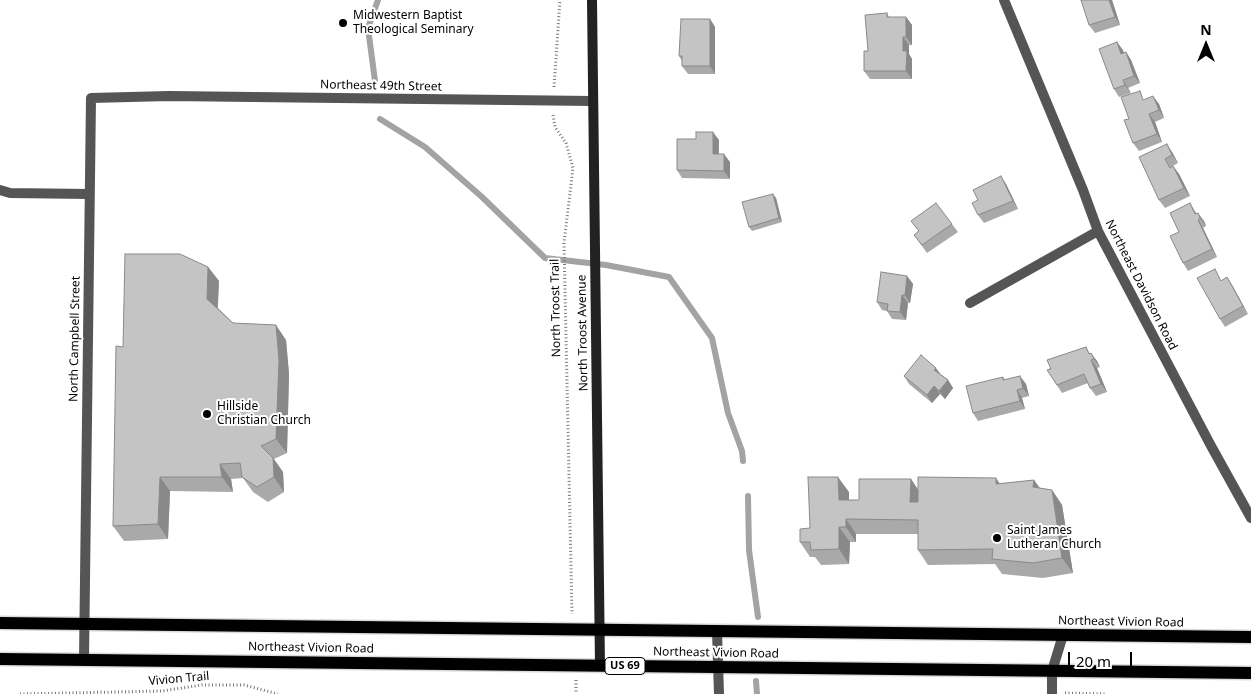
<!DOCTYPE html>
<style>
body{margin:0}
#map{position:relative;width:1251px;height:694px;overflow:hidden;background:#fff;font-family:"Noto Sans",sans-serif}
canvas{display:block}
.north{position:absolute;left:1181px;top:20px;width:50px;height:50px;-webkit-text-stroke:4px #fff;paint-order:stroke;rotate:0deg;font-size:14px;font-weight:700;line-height:20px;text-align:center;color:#000}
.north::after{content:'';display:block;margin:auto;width:18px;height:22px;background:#000;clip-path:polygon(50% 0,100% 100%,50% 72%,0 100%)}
.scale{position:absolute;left:1068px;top:652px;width:64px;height:22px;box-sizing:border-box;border:2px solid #000;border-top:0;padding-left:6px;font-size:15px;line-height:18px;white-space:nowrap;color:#000;-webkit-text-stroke:4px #fff;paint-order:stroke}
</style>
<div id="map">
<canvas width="1251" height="694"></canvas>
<div class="north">N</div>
<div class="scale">20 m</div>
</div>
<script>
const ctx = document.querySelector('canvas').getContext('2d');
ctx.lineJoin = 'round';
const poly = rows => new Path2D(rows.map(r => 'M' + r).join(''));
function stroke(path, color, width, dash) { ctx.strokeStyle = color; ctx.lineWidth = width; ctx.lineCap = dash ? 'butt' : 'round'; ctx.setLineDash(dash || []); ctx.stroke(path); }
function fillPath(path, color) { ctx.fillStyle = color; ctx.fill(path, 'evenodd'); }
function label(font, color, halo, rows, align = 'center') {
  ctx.font = font + ' "Noto Sans",sans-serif'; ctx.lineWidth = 4; ctx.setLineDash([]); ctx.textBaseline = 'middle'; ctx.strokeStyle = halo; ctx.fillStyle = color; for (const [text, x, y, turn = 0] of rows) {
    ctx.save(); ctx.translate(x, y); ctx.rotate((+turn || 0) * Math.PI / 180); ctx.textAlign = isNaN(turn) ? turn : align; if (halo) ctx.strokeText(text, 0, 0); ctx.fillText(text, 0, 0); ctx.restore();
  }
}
stroke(poly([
 [375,81,368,28,378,0],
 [380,119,425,147,482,197,545,258,606,265,669,277,712,338,728,413,742,451,743,461],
 [748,496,749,550,758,617],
 [756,681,757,694]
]), '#a3a3a3', 6);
const primary = poly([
 [0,623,1251,637],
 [0,659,1251,673]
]);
stroke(primary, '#dbdbdb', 15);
stroke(poly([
 [554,87,560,0],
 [553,115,555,127,566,143,573,168,564,243,572,614],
 [576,680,576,694],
 [1065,693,1107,694],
 [20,694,162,691,202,685,244,685,278,694]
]), '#777', 3, [1, 2.5]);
stroke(poly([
 [0,190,10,193,89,194],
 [1052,694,1052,671,1063,635]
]), '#555', 10);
stroke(poly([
 [1004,0,1083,190,1098,231,1210,444,1251,518],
 [970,303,1098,231],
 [717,631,719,694],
 [84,659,91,98,169,96,592,101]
]), '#555', 10);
stroke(poly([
 [592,0,600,666]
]), '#222', 10);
stroke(primary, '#000', 12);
fillPath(poly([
 [1112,0,1120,25,1095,33,1089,25],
 [887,13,889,17,906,17,912,25,912,45,909,45,909,54,912,59,912,79,870,79,864,71,868,51],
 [710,19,715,27,715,74,688,74,682,66,682,61,679,56],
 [1117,42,1124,53,1126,52,1131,60,1140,83,1128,88,1131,93,1119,97,1114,89],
 [1145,99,1159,104,1164,118,1155,122,1162,142,1139,151,1133,143,1129,119],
 [719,140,719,154,730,162,730,179,682,178,677,170],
 [1172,152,1178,163,1171,167,1173,166,1179,174,1190,196,1165,208,1159,200,1139,157],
 [1006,184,1018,209,984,223,978,215,978,200],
 [776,198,782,222,752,231,749,227],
 [1190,203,1197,214,1204,221,1206,226,1203,228,1217,257,1188,271,1183,263,1179,232],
 [911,221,952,224,958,232,927,253,914,235,919,231],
 [208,267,219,281,218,308,233,323,286,340,289,374,287,453,274,459,283,472,284,492,268,502,253,492,243,478,231,479,233,492,170,491,168,539,124,541,113,526,123,347],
 [907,276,913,284,910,303,908,303,906,320,892,319,887,311,882,310,877,302],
 [1227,277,1232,285,1248,314,1225,327,1220,319,1222,280],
 [1086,347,1090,354,1097,361,1100,367,1097,368,1107,392,1096,396,1090,388,1088,383,1062,393,1047,370],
 [942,375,948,380,953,388,945,399,940,394,932,403,909,384,904,376],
 [1003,377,1005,380,1026,384,1029,396,1022,398,1025,409,978,421,973,413],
 [911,479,918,490,1000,484,1034,480,1040,488,1052,490,1062,505,1073,573,1043,578,1002,574,995,564,928,565,918,550,918,534,856,534,856,542,850,542,849,564,821,565,815,557,810,557,800,542,810,528,849,492,849,500,859,500]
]), '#a9a9a9');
fillPath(poly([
 [1109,0,1112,0,1120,25,1115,17],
 [906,17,912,25,912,45,906,37],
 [710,19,715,27,715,74,710,66],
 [903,37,909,45,909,54,912,59,912,79,906,71,903,51],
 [1117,42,1123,50,1127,62,1121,54],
 [1126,52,1131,60,1140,83,1134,76],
 [1123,80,1128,88,1131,93,1125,85],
 [1153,96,1159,104,1164,118,1159,110],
 [1149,114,1155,122,1162,142,1157,134],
 [713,132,719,140,718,162,713,154],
 [1167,144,1172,152,1178,163,1172,155],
 [724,154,730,162,730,179,724,171],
 [1173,166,1179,174,1190,196,1184,188],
 [1001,176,1006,184,1018,209,1013,201],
 [773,194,776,198,782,222,779,218],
 [1198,213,1204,221,1206,226,1200,218],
 [1198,220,1203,228,1217,257,1212,249],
 [208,267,219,281,217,313,207,299],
 [907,276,913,284,910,303,905,295],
 [1227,277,1232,285,1248,314,1243,306],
 [902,295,908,303,906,320,900,312],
 [276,325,286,340,289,374,287,453,276,439],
 [1091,353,1097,361,1100,367,1094,359],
 [1091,360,1097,368,1107,392,1101,384],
 [936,368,942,376,934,370],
 [1020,376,1026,384,1029,396,1023,388],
 [948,380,953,388,945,399,939,391],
 [934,386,940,394,932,403,927,395],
 [1017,390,1022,398,1025,409,1020,401],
 [273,458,283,472,284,492,274,477],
 [220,464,231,479,233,492,222,477],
 [160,477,170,491,168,539,158,524],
 [838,477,849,492,849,514,839,500],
 [996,478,1006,493,996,484],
 [911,479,921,494,921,517,910,502],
 [1034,480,1044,495,1033,487],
 [1052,490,1062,505,1073,573,1062,558],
 [846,519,856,534,856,542,846,527],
 [839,527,850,542,849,564,839,549]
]), '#898989');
const building = poly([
 [1081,0,1109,0,1115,17,1089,25,1081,0],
 [887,13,887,17,906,17,906,37,903,37,903,51,907,51,906,71,864,71,864,51,868,51,865,15,887,13],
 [681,19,710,19,710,66,682,66,682,56,679,56,681,19],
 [1117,42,1121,54,1126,52,1134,76,1123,80,1125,85,1114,89,1099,49,1117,42],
 [1140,91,1143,100,1153,96,1159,110,1149,114,1157,134,1133,143,1124,120,1129,119,1121,97,1140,91],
 [696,132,713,132,713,154,724,154,724,171,677,170,677,139,696,139,696,132],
 [1167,144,1172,155,1165,159,1170,168,1173,166,1184,188,1159,200,1139,157,1167,144],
 [1001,176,1013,201,978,215,972,203,978,200,973,190,1001,176],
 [773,194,779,218,749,227,742,202,773,194],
 [936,203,952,224,922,245,914,235,919,231,911,221,936,203],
 [1190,203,1195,214,1198,213,1200,218,1198,220,1212,249,1183,263,1170,236,1179,232,1170,213,1190,203],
 [125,254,180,254,208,267,207,299,233,323,276,325,279,360,276,439,261,446,273,458,274,477,257,487,242,477,240,463,220,464,222,477,160,477,158,524,113,526,116,346,123,347,125,254],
 [1215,269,1221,281,1227,277,1243,306,1220,319,1197,278,1215,269],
 [881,272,907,276,905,295,902,295,900,312,887,311,888,304,877,302,881,272],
 [1086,347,1089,354,1091,353,1094,359,1091,360,1101,384,1090,388,1084,374,1057,385,1047,370,1051,369,1047,360,1086,347],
 [921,355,936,368,934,370,948,380,939,391,934,386,927,395,904,376,921,355],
 [1020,376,1023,388,1017,390,1020,401,973,413,966,386,1003,377,1003,380,1020,376],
 [808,477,838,477,839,500,859,500,859,479,911,479,910,502,918,502,918,477,996,478,996,484,1034,480,1033,487,1052,490,1062,558,1033,563,992,559,993,549,918,550,918,520,846,519,846,527,839,527,839,549,811,550,810,542,800,542,800,529,810,528,808,477]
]);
fillPath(building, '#c4c4c4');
stroke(building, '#898989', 1);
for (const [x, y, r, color] of [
 [343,23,5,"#000"],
 [207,414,5,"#000"],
 [997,538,5,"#000"]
]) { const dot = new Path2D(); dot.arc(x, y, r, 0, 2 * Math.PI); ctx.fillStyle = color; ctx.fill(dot); stroke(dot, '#fff', 2); }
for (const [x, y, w] of [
 [625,666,40]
]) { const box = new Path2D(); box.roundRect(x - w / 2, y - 8.5, w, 17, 4); ctx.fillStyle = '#fff'; ctx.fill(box); stroke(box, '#000', 1); }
label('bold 11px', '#000', null, [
 ["US 69",625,666]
]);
label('12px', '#000', '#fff', [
 ["Midwestern Baptist",353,16],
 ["Theological Seminary",353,30],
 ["Hillside",217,407],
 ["Christian Church",217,421],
 ["Saint James",1007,531],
 ["Lutheran Church",1007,545]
], 'left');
label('12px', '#000', '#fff', [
 ["Northeast 49th Street",381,86,1],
 ["Northeast Davidson Road",1141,285,63],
 ["North Troost Trail",556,308,-91],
 ["North Troost Avenue",583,333,-91],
 ["North Campbell Street",75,339,-89],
 ["Northeast Vivion Road",1121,622,1],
 ["Northeast Vivion Road",311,648,1],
 ["Northeast Vivion Road",716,653,1],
 ["Vivion Trail",179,679,-5]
]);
</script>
